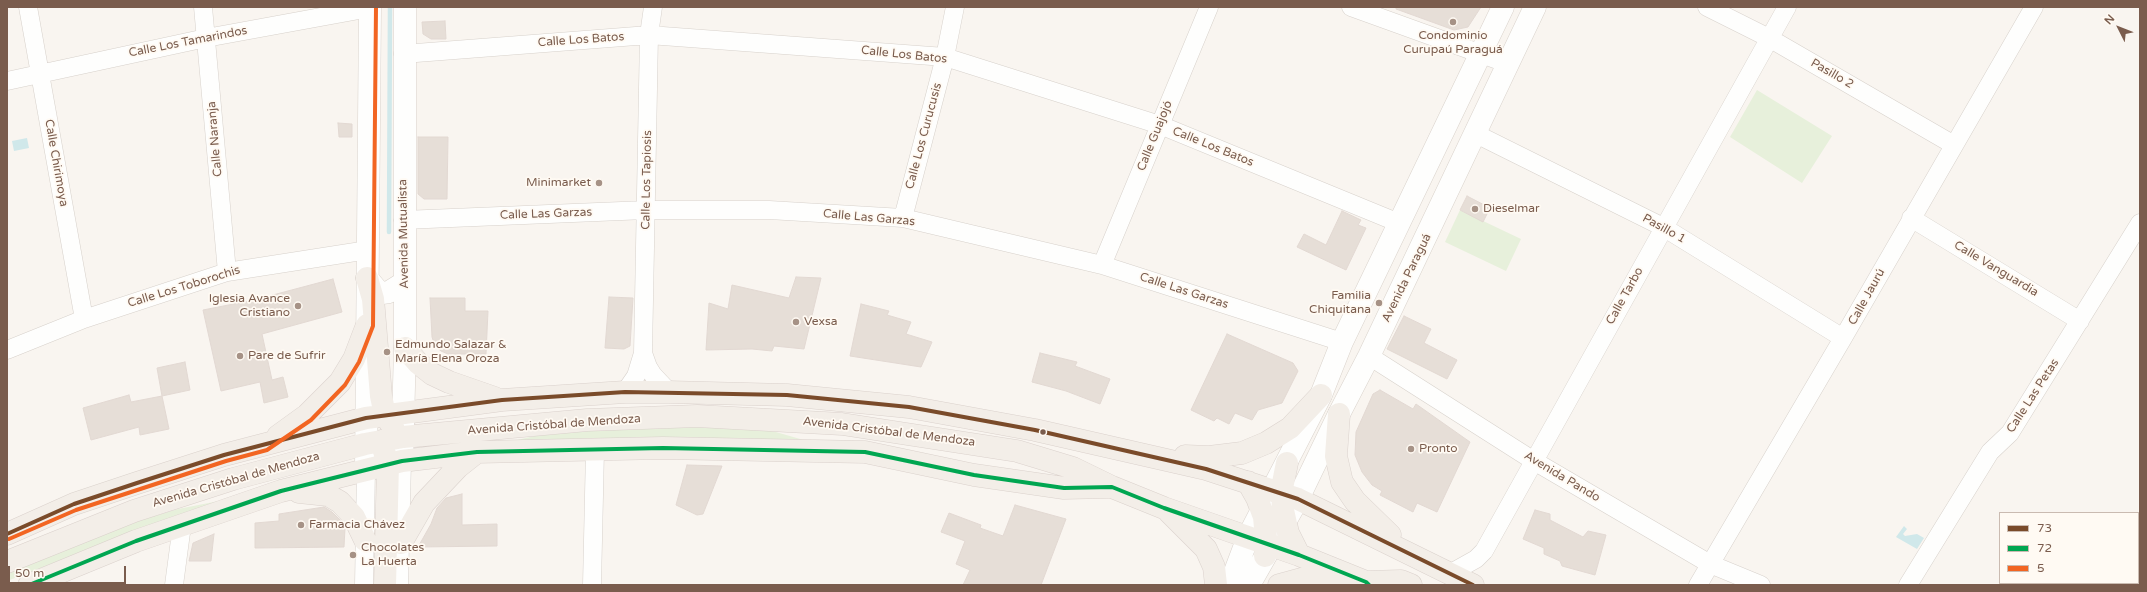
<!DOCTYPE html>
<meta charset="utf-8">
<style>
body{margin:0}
#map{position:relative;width:2147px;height:592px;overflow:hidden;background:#f9f5f0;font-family:"Varela Round",sans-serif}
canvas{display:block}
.frame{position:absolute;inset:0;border:8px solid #7a5c4d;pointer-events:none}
.legend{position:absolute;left:1999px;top:512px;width:140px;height:72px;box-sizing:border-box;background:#fffaf3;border:1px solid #cabbb1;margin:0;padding:5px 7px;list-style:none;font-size:12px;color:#7a5c4d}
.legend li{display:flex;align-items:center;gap:8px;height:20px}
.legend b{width:20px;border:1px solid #cabbb1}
.north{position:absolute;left:2099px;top:8px;width:40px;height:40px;-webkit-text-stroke:3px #fffaf3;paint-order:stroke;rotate:312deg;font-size:11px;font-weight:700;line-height:16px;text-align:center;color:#7a5c4d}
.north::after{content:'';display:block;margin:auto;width:14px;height:18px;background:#7a5c4d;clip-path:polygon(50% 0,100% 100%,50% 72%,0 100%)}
.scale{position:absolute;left:8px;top:566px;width:118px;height:18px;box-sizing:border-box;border:2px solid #7a5c4d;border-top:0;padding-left:5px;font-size:12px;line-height:14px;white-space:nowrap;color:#7a5c4d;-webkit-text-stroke:3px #fffaf3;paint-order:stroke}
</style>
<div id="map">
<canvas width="2147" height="592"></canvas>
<div class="frame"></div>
<ul class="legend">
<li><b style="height:5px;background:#7a4b2a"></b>73</li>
<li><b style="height:5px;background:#00a651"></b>72</li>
<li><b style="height:5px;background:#f26522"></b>5</li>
</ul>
<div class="north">N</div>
<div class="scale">50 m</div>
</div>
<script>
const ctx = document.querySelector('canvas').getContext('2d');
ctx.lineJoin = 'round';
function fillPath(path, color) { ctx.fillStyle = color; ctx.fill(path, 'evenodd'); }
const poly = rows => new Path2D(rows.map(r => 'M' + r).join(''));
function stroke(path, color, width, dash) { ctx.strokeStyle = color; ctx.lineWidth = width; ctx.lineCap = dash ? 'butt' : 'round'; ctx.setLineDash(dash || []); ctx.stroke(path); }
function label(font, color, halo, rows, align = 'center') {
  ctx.font = font + ' "Varela Round",sans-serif'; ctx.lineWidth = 3.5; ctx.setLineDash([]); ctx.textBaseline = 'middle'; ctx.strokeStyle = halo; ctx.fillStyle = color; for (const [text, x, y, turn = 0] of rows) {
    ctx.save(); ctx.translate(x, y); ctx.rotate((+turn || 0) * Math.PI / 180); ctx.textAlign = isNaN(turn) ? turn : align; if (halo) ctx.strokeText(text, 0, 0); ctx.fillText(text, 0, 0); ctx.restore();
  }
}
fillPath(poly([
 [1757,90,1832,136,1802,183,1730,137],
 [1460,210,1521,239,1506,271,1445,242],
 [693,423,769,430,814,443,513,441,573,427],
 [229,499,137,531,7,581,7,573,22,565,124,525,178,509]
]), '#e7f0db');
fillPath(poly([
 [27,138,29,148,14,151,12,141],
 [1904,526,1907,529,1903,534,1905,536,1917,534,1924,538,1917,549,1896,537]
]), '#d0e8ea');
stroke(poly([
 [389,232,390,7]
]), '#d0e8ea', 4.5);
const building = poly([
 [1396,7,1481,7,1468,27,1454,30,1396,9,1396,7],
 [445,21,446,39,431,39,423,34,422,22,445,21],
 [338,123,352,124,352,137,339,137,338,123],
 [418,137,448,137,447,199,424,199,418,194,418,137],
 [1467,196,1490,208,1483,222,1460,210,1467,196],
 [1342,211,1361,220,1358,225,1366,228,1346,270,1297,247,1304,234,1326,245,1342,211],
 [796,277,821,278,804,349,774,346,772,351,752,349,706,350,709,303,728,309,732,285,789,298,796,277],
 [333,279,342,312,262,334,272,380,283,377,288,397,264,403,260,382,221,391,203,310,254,300,333,279],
 [609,297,633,298,630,346,624,349,605,348,609,297],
 [430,298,465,298,465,311,488,311,486,354,448,354,441,351,435,346,432,337,430,298],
 [861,304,889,311,887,315,911,322,906,334,932,342,921,367,850,356,861,304],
 [1404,316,1431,329,1424,343,1457,360,1447,379,1387,349,1404,316],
 [1227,334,1293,363,1298,371,1282,403,1258,410,1252,420,1235,413,1229,424,1217,418,1214,421,1191,410,1227,334],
 [1040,353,1077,362,1075,366,1110,379,1100,404,1066,391,1032,382,1040,353],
 [185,362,190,390,162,396,157,368,185,362],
 [1380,390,1413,409,1416,404,1470,442,1437,512,1417,503,1413,512,1380,495,1382,491,1372,485,1362,472,1355,455,1356,432,1373,394,1380,390],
 [129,395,131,402,162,396,169,429,140,435,139,427,91,440,83,408,129,395],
 [687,465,722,466,703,514,697,515,676,505,687,465],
 [462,494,462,525,497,524,497,546,418,547,431,524,437,508,446,498,462,494],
 [1015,505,1066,519,1041,585,963,585,970,570,956,564,965,541,941,532,949,513,981,525,980,528,1003,536,1015,505],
 [324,507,332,512,344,524,345,528,344,547,255,548,255,523,279,521,279,514,324,507],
 [1535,510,1550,514,1550,520,1583,537,1588,531,1606,535,1595,575,1562,566,1560,561,1544,554,1544,548,1523,539,1535,510],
 [214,534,211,561,189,561,193,543,214,534]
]);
fillPath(building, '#e6ded7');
stroke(building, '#e2d8d2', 1);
const street = poly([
 [28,7,84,319],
 [203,7,227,272],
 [1351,7,1509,64],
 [1707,7,1769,38,1954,145],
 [403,54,649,35,945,57,1160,125,1399,223],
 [7,81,206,38,370,8],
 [1476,134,1663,227,1843,338],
 [903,218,945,57,955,7],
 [1911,218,2080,321],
 [403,220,646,210,769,210,903,218,1102,265,1342,342],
 [1102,265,1209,7],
 [7,350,84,319,227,272,368,250],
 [643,353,648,367,653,375,669,392],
 [1369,356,1534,461,1710,564,1761,585],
 [625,392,636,376,643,353,649,35,653,7],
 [1451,573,1476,559,1484,551,1787,7],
 [174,585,182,525],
 [364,585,366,469],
 [399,585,402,461],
 [592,585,595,450],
 [1698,585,1843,338,2034,7],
 [1908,585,1990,452,2010,433,2140,223]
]);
const secondary = poly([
 [367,278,377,290,382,293,389,292,405,282],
 [402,461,405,348,405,7],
 [366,469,370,7],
 [1230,585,1248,537,1321,395,1342,342,1503,7],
 [1249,585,1298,499,1339,414,1369,356,1535,7]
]);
const primary = poly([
 [367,278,373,299,381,396,385,415,393,427],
 [405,348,418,363,432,374,449,382,495,398],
 [1339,414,1336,456,1342,482,1355,501,1390,535],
 [278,436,307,415,340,382,354,359,367,325],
 [384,451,388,464,385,585],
 [1185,456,1209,457,1242,453,1266,443,1290,428,1321,395],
 [1287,463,1282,488,1283,510,1288,533,1299,555],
 [1248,482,1257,498,1264,517,1266,538,1265,556],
 [299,492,328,495,340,502,354,517,365,540],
 [1169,512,1206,549,1214,567,1216,585],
 [7,534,74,504,137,483,224,455,366,418,502,400,625,392,669,392,787,395,909,407,1035,430,1206,469,1298,499,1473,585],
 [401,543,424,503,458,467,477,452],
 [7,562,134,511,233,479,365,444,403,437,587,420,697,416,842,424,1017,451,1073,468,1112,487,1164,508,1299,555,1366,582,1401,581,1411,585],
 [29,585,136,541,281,491,402,461,477,452,663,448,865,452,974,475,1064,488,1109,487],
 [1279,585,1301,579,1343,574]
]);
stroke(street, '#d7d1cb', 19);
stroke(secondary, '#d9d2cb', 23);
stroke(primary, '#dad1cc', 23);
stroke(street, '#fefefd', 18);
stroke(secondary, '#fefefd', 22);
stroke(primary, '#f3eee8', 22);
stroke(poly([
 [7,534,74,504,137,483,224,455,366,418,502,400,625,392,787,395,909,407,1035,430,1206,469,1298,499,1473,585]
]), '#7a4b2a', 4);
stroke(poly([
 [29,585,136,541,281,491,402,461,477,452,663,448,865,452,974,475,1064,488,1112,487,1164,508,1299,555,1366,582,1369,585]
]), '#00a651', 4);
stroke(poly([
 [9,539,76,510,226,461,267,450,311,420,345,385,359,362,373,326,376,7]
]), '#f26522', 4);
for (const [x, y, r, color] of [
 [1453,22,4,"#a69286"],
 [599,183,4,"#a69286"],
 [1475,209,4,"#a69286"],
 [1379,303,4,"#a69286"],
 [298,306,4,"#a69286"],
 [796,322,4,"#a69286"],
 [387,352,4,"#a69286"],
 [240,356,4,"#a69286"],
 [1043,432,3.5,"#7a5c4d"],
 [1411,449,4,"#a69286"],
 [301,525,4,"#a69286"],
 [353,555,4,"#a69286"]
]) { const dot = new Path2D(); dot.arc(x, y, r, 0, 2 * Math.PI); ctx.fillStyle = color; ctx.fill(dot); stroke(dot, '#fffaf3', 1.5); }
label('12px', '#7a5c4d', '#fffaf3', [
 ["Condominio",1453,36,"center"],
 ["Curupaú Paraguá",1453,50,"center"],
 ["Minimarket",591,183,"right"],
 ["Dieselmar",1483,209],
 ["Familia",1371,296,"right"],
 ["Chiquitana",1371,310,"right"],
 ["Iglesia Avance",290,299,"right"],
 ["Cristiano",290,313,"right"],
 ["Vexsa",804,322],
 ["Edmundo Salazar &",395,345],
 ["María Elena Oroza",395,359],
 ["Pare de Sufrir",248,356],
 ["Pronto",1419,449],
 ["Farmacia Chávez",309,525],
 ["Chocolates",361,548],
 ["La Huerta",361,562]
], 'left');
label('12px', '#7a5c4d', '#fffaf3', [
 ["Calle Los Batos",581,40,-4],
 ["Calle Los Tamarindos",188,42,-11],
 ["Calle Los Batos",904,55,6],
 ["Pasillo 2",1832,74,30],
 ["Calle Los Curucusis",924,136,-75],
 ["Calle Guajojó",1155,136,-68],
 ["Calle Naranja",215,139,-95],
 ["Calle Los Batos",1213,147,22],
 ["Calle Chirimoya",56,163,80],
 ["Calle Los Tapiosis",647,180,-89],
 ["Calle Las Garzas",546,214,-2],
 ["Calle Las Garzas",869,218,5],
 ["Pasillo 1",1664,229,29],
 ["Avenida Mutualista",404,234,-91],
 ["Calle Vanguardia",1996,269,31],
 ["Avenida Paraguá",1407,278,-64],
 ["Calle Los Toborochis",184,287,-17],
 ["Calle Las Garzas",1184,291,18],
 ["Calle Tarbo",1625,296,-61],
 ["Calle Jaurú",1867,297,-61],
 ["Calle Las Petas",2033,396,-57],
 ["Avenida Cristóbal de Mendoza",554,425,-4],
 ["Avenida Cristóbal de Mendoza",889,432,7],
 ["Avenida Pando",1562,477,31],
 ["Avenida Cristóbal de Mendoza",236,480,-16]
]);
</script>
